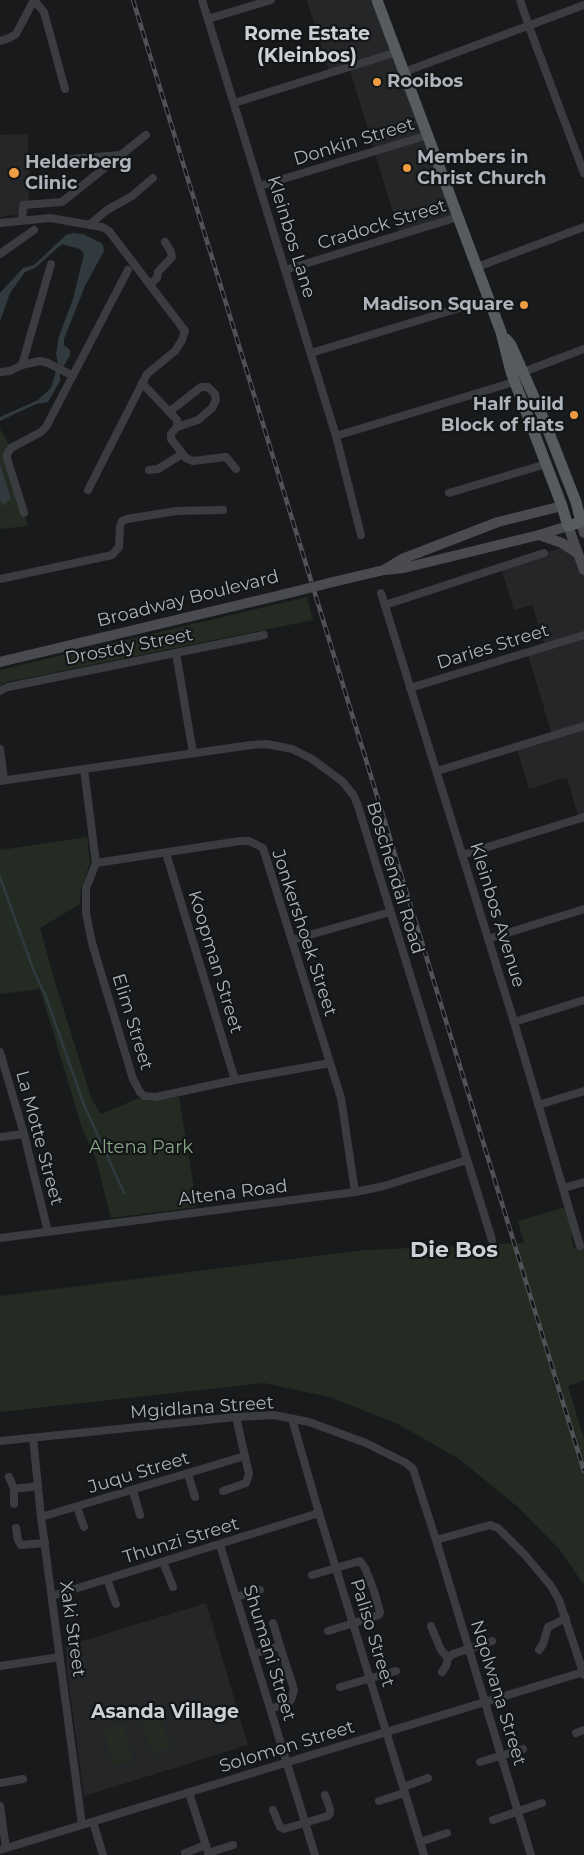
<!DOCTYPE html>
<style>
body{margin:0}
canvas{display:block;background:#191a1b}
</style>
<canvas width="584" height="1855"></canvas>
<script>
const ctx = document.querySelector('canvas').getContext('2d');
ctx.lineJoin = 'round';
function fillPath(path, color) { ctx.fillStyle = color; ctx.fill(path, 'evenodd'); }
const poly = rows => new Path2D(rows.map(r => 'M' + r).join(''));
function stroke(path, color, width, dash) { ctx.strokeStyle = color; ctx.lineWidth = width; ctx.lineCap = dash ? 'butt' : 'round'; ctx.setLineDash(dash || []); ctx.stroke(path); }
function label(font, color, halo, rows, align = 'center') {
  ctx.font = font + ' Montserrat,sans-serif'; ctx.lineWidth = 4.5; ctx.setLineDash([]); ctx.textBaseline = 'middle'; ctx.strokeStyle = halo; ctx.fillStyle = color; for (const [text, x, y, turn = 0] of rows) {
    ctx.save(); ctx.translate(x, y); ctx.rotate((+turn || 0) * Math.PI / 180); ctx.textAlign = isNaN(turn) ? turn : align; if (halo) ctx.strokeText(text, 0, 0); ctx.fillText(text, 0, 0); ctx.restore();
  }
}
fillPath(poly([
 [307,0,377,0,458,218,400,236,349,67,329,71],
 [28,134,29,190,28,213,0,217,0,135],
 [566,546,577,554,584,573,584,818,579,819,567,777,529,789,516,746,552,735,527,651,545,645,532,605,514,610,501,568],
 [206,1603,248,1745,84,1796,67,1672,66,1646]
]), '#252628');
fillPath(poly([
 [0,429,11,447,7,458,28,526,0,529],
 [307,597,313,620,7,682,0,686,0,670],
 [87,837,90,863,81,889,80,904,40,928,55,982,92,1100,101,1114,139,1098,151,1102,179,1097,197,1207,111,1218,96,1159,82,1128,40,989,0,994,0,845,1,850],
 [565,1207,572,1231,571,1237,574,1248,584,1249,584,1380,568,1386,584,1439,584,1585,560,1550,518,1507,459,1459,398,1424,329,1397,264,1383,0,1412,0,1296,365,1250,524,1243,518,1221],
 [160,1712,171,1748,152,1754,141,1718],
 [123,1724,133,1760,114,1766,104,1730]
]), '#232b23');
fillPath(poly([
 [73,233,83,234,101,243,103,245,104,251,85,286,64,339,64,345,70,350,70,355,60,373,60,381,48,402,36,404,0,421,0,417,38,400,51,388,58,364,56,354,59,336,73,299,84,254,80,249,62,244,35,268,25,272,10,293,0,321,0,293,23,268,34,265,66,235],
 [0,464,11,499,0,507,2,504,0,500]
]), '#303a3f');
stroke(poly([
 [0,877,33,969,46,997,84,1105,124,1193]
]), '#303a3f', 2.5);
stroke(poly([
 [34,0,44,12,65,89],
 [202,0,336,436,361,535],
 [520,0,531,32,584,173],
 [208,19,271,0],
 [0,41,9,38,16,34,34,0],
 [404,72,584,5],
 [234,103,397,52],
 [48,161,120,155],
 [260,186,428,135],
 [22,220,23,205,62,202,146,135],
 [0,223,50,218,102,227,109,231,185,331,182,340,175,351,147,374,88,490],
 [89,225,107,210,132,196,153,178],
 [0,254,34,230],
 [477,267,584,227],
 [285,270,458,217],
 [150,284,157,278,158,272,172,257,171,252,165,242],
 [311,353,489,299],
 [22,365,51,264],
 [0,372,10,371,22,365,40,361,48,363,73,376],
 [523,372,584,349],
 [142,383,177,420,177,427,171,434,171,439,186,458,193,461,226,457,236,469],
 [169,412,201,387,208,387,215,394,216,400,212,408,198,420,177,427],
 [336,436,514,382],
 [149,470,158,469,182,454],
 [449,493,546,464],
 [24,513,7,458,7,454,11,448,41,432,46,427,128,270],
 [0,579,112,555,119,547,120,526,122,521,127,519,176,511,223,510],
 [381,593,514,1022,580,1246],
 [385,605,544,553],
 [176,653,193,753],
 [410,688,584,635],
 [0,691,8,687,264,635],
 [0,749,4,780],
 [84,769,96,863,86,888,86,913,92,943,133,1079,140,1092,144,1096,156,1097,235,1080,330,1063],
 [437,771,584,726],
 [0,781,251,745,267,744,292,749,312,759,343,782,354,796,358,806,492,1240],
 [166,853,235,1080],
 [462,855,584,817],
 [96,863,240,841,249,841,263,848,341,1098,355,1192],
 [488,939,584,909],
 [292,940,390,912],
 [514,1022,584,1000],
 [0,1052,24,1134,48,1232],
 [538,1105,584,1091],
 [0,1137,24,1134],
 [564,1188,584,1182],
 [0,1238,355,1192,384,1186,467,1160],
 [292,1419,319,1513,424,1855],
 [33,1438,41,1517,82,1825],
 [0,1441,236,1417,274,1415,309,1422,366,1443,406,1463,413,1469,436,1540,490,1525,498,1528,525,1555,551,1586,559,1600,584,1675],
 [188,1474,195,1497],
 [9,1477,14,1489,14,1504],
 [14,1489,38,1486],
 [133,1491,140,1515],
 [223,1491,246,1483,249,1474,236,1417],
 [77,1507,84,1527],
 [41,1517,245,1456],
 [16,1528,18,1540,21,1545,45,1543],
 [436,1540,531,1855],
 [220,1545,315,1855],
 [163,1562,173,1587],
 [312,1575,360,1561,365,1568,374,1591,380,1612,379,1615,328,1631],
 [107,1579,116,1604],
 [52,1596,319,1513],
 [236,1597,260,1590],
 [273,1623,280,1646],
 [431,1626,441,1650,448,1658],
 [539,1650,543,1644,548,1627,566,1618],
 [253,1654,280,1646,292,1683,294,1690,291,1700,288,1703,270,1709],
 [0,1666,60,1657],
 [442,1672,446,1666,448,1658,453,1654,492,1641],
 [340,1687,396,1671],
 [576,1733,584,1730],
 [480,1762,523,1749],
 [0,1783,23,1779],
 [403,1787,428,1778],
 [189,1793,209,1855],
 [379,1801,404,1793],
 [0,1806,6,1848],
 [273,1810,280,1827,284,1829,328,1816,330,1813,330,1809,325,1795],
 [493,1820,542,1803],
 [93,1822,103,1855],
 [420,1842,447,1833],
 [0,1850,583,1672],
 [185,1853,206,1845],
 [208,1853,233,1845]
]), '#3a3c40', 8);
stroke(poly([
 [581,522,584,533],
 [539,535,562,543,577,553],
 [384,570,402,559,498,522,562,506],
 [333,582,384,570,404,568,539,535,568,526,584,570],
 [0,662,285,594]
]), '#494b50', 10);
stroke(poly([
 [377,0,501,332,511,372,562,506,568,526,584,521],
 [506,339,511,345,544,420,576,502,581,522]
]), '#575a5f', 11);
const rail = poly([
 [133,0,584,1471]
]);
stroke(rail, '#505257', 4.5);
stroke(rail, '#141517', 2.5, [8]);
stroke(poly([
 [285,594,333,582]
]), '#494b50', 10);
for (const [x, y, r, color] of [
 [377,82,5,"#ec9c41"],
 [407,168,5,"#ec9c41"],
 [14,173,6,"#ec9c41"],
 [524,305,5,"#ec9c41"],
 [574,415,5,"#ec9c41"]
]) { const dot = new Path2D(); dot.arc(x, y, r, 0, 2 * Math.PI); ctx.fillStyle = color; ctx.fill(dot); stroke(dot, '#141517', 2); }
label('bold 18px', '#acb3ba', '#141517', [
 ["Rooibos",387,82],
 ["Members in",417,158],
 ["Christ Church",417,179],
 ["Helderberg",25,163],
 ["Clinic",25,184],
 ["Madison Square",514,305,"right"],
 ["Half build",564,405,"right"],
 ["Block of flats",564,426,"right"]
], 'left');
label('18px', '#acb3ba', '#141517', [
 ["Donkin Street",354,142,-17],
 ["Cradock Street",382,225,-17],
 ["Kleinbos Lane",291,237,73],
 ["Broadway Boulevard",188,599,-14],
 ["Drostdy Street",129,647,-11],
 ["Daries Street",493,647,-17],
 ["Boschendal Road",395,878,73],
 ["Kleinbos Avenue",497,915,73],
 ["Jonkershoek Street",304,933,72],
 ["Koopman Street",215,962,73],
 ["Elim Street",132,1022,73],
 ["La Motte Street",39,1138,75],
 ["Altena Road",233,1193,-7],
 ["Mgidlana Street",202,1408,-4],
 ["Juqu Street",139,1473,-17],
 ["Thunzi Street",181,1541,-17],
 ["Xaki Street",72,1629,82],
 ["Paliso Street",372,1633,73],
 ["Shumani Street",269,1653,73],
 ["Nqolwana Street",498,1693,73],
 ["Solomon Street",287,1747,-17]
]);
label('18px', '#87a584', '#141517', [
 ["Altena Park",141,1148]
]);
label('bold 19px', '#cdd1d7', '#141517', [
 ["Rome Estate",307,34],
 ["(Kleinbos)",307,56],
 ["Asanda Village",165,1712]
]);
label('bold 22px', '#cdd1d7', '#141517', [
 ["Die Bos",454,1251]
]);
</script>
